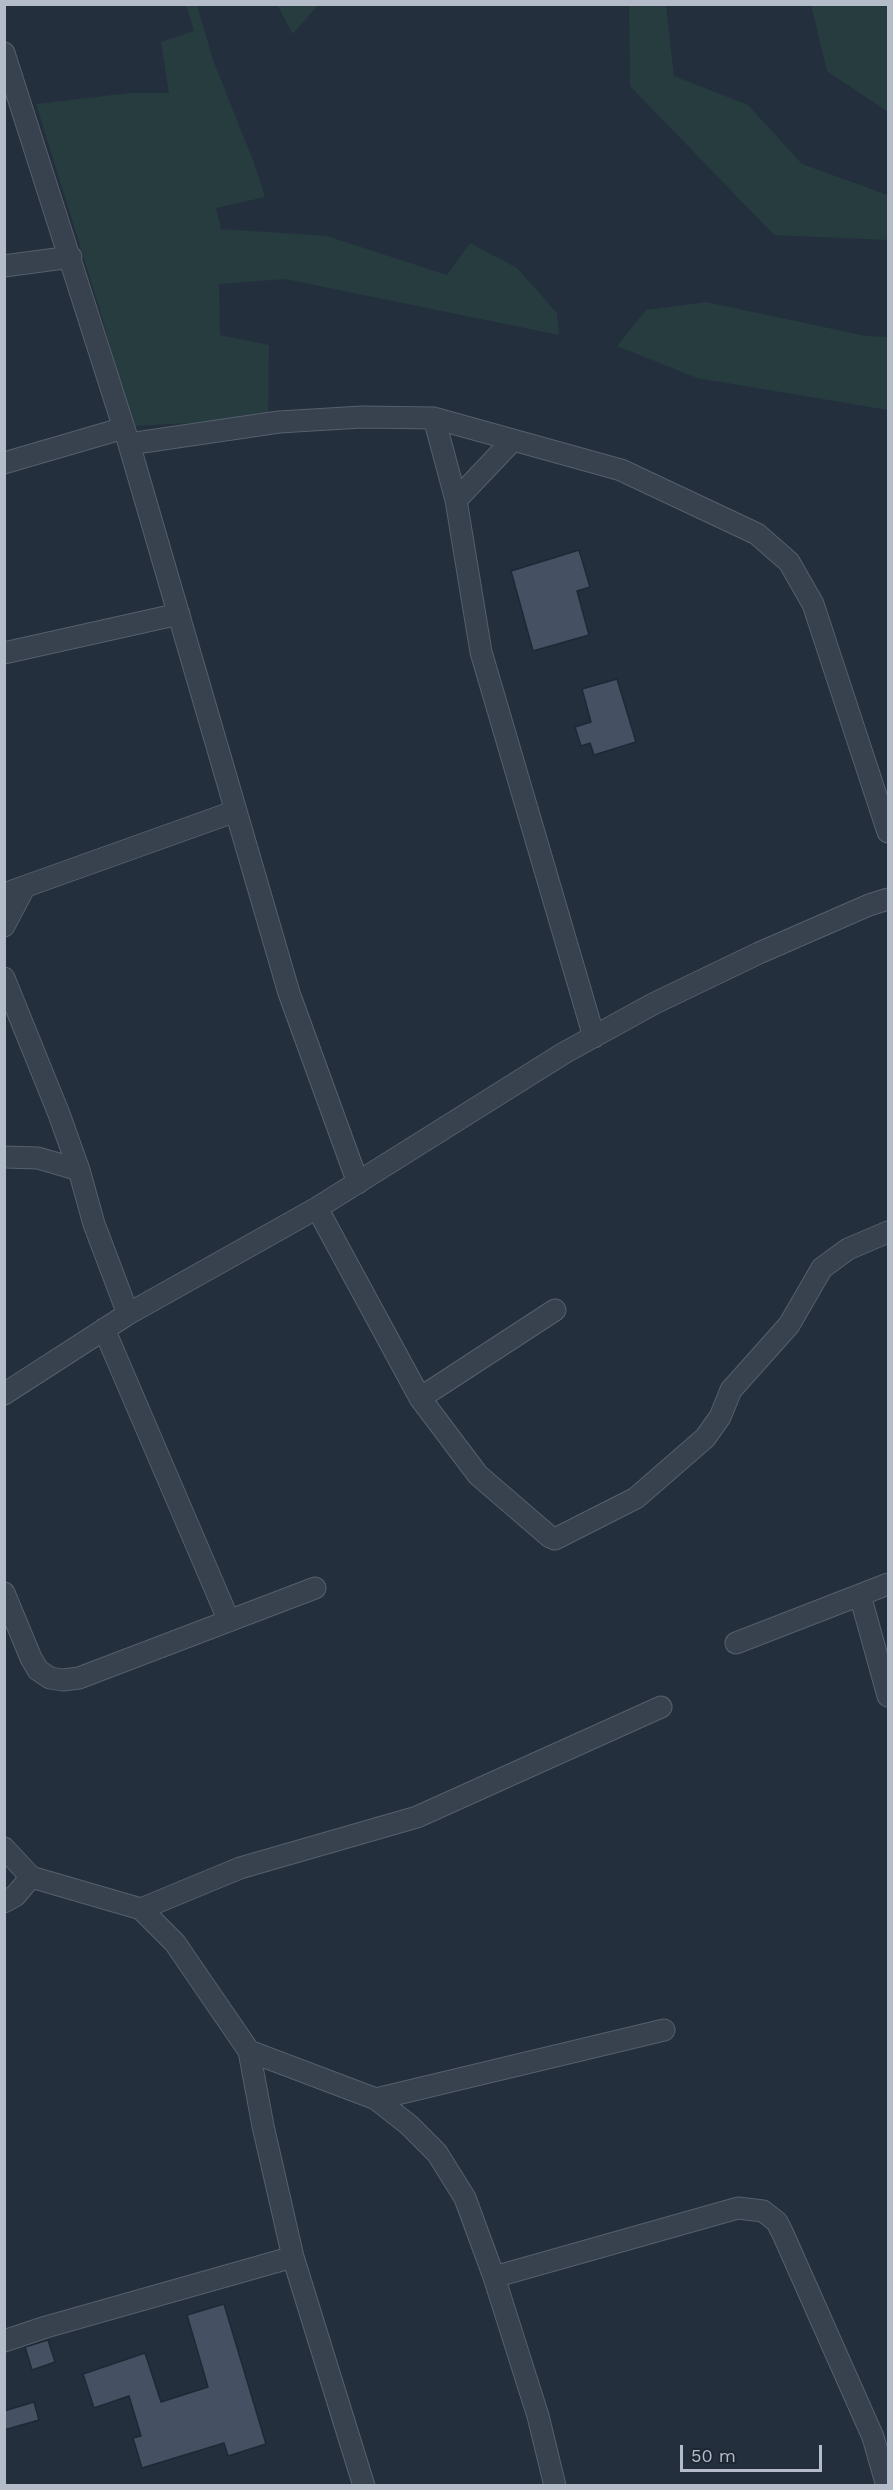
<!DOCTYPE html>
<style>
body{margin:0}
#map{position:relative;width:893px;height:2490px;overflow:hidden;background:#242f3e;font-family:"Work Sans",sans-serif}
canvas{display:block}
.frame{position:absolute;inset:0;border:6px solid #b4bcc9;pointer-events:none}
.scale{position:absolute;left:680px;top:2445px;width:142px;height:27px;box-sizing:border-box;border:3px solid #b4bcc9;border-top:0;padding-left:8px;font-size:18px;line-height:21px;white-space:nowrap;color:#b4bcc9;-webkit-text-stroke:4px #1d2633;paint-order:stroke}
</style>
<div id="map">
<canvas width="893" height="2490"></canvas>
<div class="frame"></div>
<div class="scale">50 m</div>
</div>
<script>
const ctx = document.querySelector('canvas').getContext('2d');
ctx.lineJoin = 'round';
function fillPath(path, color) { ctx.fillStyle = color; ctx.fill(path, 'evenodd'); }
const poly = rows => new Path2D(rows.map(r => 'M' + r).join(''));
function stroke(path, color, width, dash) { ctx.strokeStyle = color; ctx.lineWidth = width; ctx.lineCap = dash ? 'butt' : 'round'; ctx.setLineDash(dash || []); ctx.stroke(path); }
fillPath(poly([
 [186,5,197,5,213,60,254,163,265,197,216,208,221,229,327,236,447,275,470,243,517,268,557,313,559,335,285,279,219,284,220,335,269,345,268,419,132,426,100,310,36,104,130,93,169,93,161,42,194,31],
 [277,5,318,5,293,34],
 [629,5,666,5,674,76,748,105,802,164,888,195,888,240,774,235,630,86],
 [811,5,888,5,888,112,827,71],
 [706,302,866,336,888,337,888,410,697,378,617,346,646,310]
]), '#263c3f');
const building = poly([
 [579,550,590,587,577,591,589,635,533,651,511,571,579,550],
 [617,679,636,742,594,755,590,743,581,746,575,727,591,722,582,689,617,679],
 [224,2304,266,2444,228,2456,224,2443,142,2468,133,2438,141,2436,129,2396,94,2408,83,2374,145,2353,161,2402,208,2387,187,2315,224,2304],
 [48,2340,55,2362,32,2370,25,2347,48,2340],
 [34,2402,39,2420,4,2430,4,2411,34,2402]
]);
fillPath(building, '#455162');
stroke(building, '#1f2835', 1.5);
const minor = poly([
 [4,53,129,444,289,993,358,1183],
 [4,266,71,257],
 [434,418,456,500,481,652,594,1037],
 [129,444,279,422,362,417,434,418,621,470,757,534,789,562,813,604,888,832],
 [4,463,124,428],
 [456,500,513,440],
 [4,653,179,614],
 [4,894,236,811],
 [4,926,24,888],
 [4,978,59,1114,79,1170,94,1224,128,1314],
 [4,1157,38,1158,79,1170],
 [317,1208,420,1398,478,1475,550,1537,555,1539,636,1498,705,1438,720,1417,731,1390,789,1325,822,1268,848,1249,888,1232],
 [104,1329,229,1621],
 [4,1394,128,1314,317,1208,564,1053,653,1004,759,953,869,905,888,899],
 [420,1398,555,1310],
 [4,1593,31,1658,38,1670,50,1678,63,1680,79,1678,315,1588],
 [860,1595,888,1696],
 [736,1643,888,1584],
 [4,1848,31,1877,141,1909,175,1943,249,2051,376,2099,409,2125,437,2153,465,2198,494,2277,538,2416,555,2486],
 [4,1902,15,1896,31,1877],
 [141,1909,240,1868,417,1817,661,1707],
 [249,2051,263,2126,293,2257,364,2486],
 [376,2099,664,2030],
 [494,2277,738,2208,763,2211,777,2222,783,2234,873,2437,887,2486],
 [4,2341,46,2327,293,2257]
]);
stroke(minor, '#565f6c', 23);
stroke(minor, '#38414e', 21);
</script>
